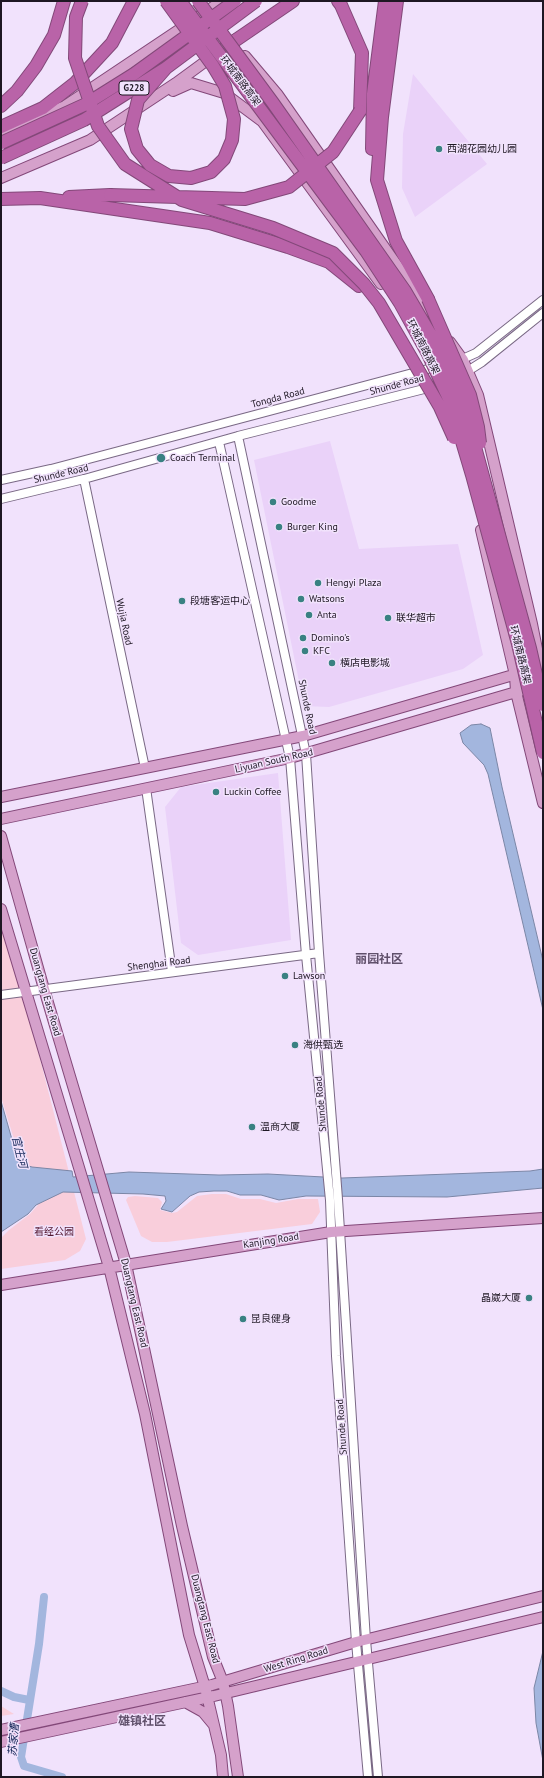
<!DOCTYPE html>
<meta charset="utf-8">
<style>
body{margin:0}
#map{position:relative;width:544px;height:1778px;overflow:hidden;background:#f1e2fc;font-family:"PT Sans",sans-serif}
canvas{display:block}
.frame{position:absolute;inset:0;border:2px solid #1e1723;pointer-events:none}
</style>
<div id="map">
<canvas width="544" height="1778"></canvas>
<div class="frame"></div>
</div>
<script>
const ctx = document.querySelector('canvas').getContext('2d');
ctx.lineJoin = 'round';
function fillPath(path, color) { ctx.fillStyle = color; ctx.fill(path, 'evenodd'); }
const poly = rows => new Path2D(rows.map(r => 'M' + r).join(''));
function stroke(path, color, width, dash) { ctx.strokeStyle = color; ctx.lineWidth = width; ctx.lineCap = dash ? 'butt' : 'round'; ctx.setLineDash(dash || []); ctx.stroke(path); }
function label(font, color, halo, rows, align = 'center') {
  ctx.font = font + ' "PT Sans","Noto Sans SC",sans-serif'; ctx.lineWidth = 3; ctx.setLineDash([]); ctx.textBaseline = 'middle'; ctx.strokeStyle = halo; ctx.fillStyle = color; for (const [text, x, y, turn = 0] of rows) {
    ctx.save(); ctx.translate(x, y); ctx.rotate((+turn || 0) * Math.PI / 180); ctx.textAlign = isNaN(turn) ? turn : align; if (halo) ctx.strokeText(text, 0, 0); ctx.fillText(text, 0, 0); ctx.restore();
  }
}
fillPath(poly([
 [413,74,487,164,415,217,402,188,403,134],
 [330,441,359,549,458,544,483,655,463,669,329,707,304,706,254,460],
 [278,773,291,940,198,955,181,943,165,807,181,787]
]), '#ead2f9');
fillPath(poly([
 [1,923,26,1004,86,1239,80,1251,65,1260,1,1269,1,1238,9,1230,30,1214,38,1205,25,1165,17,1149,2,1100],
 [212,1194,226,1194,241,1199,260,1199,276,1203,298,1199,318,1199,320,1212,312,1224,167,1242,152,1242,141,1236,126,1200,128,1197,135,1196,158,1198,162,1202,160,1210,172,1213,177,1212,197,1196],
 [1,1706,14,1714,1,1716]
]), '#f9cedb');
const water = poly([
 [481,724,490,728,502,787,543,961,543,1010,488,774,484,765,463,743,460,733,471,725,481,724],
 [1,1101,15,1150,22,1164,32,1167,72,1171,73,1177,129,1172,219,1175,268,1174,342,1178,530,1171,543,1169,543,1188,447,1197,306,1196,279,1200,261,1195,240,1195,227,1191,214,1191,199,1192,190,1196,172,1212,161,1209,166,1201,165,1196,143,1194,63,1192,36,1205,28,1214,1,1232,1,1101],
 [543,1651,543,1761,536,1723,534,1688,543,1651]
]);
fillPath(water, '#a3b6de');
stroke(water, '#7b86a6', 1);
stroke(poly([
 [44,1597,39,1644,21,1757,24,1766,62,1777],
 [1,1691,14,1697,29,1700]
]), '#a3b6de', 8);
const minor = poly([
 [458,361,476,353,543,300],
 [463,374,482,362,543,313],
 [238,436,306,754,319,953,338,1199,366,1640,378,1777],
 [219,442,290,758,306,955,330,1200,336,1356,356,1642,368,1777],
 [84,479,145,768],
 [1,480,51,469,439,366],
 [1,499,84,479,238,436,432,387],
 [146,788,172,972],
 [1,995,319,953]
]);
const major = poly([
 [245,56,278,95,431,314],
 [173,91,191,83,224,93,263,122],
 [262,121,381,284],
 [1,133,65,106,222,1],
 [1,178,90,140,176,83,236,39],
 [450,342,463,360,478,395,532,624,541,669],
 [481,530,515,675,516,692,543,803],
 [1,797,303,736,520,673],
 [1,819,290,758,523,690],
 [1,836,44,989,126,1264,182,1526,213,1657,223,1682,228,1706,238,1777],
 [1,909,109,1267,145,1414,189,1635,205,1687,221,1755,223,1777],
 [1,1285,331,1232,543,1218],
 [185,1702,203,1712,213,1724],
 [1,1730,212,1685,356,1642,543,1596],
 [1,1742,214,1696,543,1617]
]);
const highway = poly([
 [338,1,341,5,362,53,360,111],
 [397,1,382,117,377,180,396,241,428,299],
 [233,42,293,1],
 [1,106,17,91,36,66,54,35,64,1],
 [1,127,43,108,75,83,112,43,134,1],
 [372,149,373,94,385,1],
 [69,197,110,195],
 [1,199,40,198,210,223,288,247,329,262,359,286]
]);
stroke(minor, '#7a6985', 10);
stroke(major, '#834879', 12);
stroke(highway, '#834879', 14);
stroke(minor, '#fff', 8);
stroke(major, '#d5a1cb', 10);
stroke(highway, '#b963a8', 12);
const highwayBridge = poly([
 [82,1,76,17,75,58,98,126,125,164,182,200,273,228,333,253,364,284,379,303,440,407,454,438],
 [180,1,366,251,400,303,428,354,450,401,472,475,518,644,543,753],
 [198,1,273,103,405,291,439,349,463,403,530,648,543,705],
 [166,68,138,100,131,129,137,149,150,165,169,176,191,178,211,172,224,159,232,140,234,119,225,86,213,66,166,1],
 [1,143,86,104,134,74,235,1],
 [1,158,84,120,166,68,256,1],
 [110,195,245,199,289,187,333,152,360,111],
 [428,299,470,395,478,427,480,443]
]);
stroke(highwayBridge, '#834879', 14, []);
stroke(highwayBridge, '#b963a8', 12);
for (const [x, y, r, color] of [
 [439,149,4,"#398182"],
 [161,458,5,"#398182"],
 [273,502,4,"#398182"],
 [279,527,4,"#398182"],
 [318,583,4,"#398182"],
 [301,599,4,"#398182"],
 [182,601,4,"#398182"],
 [309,615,4,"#398182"],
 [388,618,4,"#398182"],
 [303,638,4,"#398182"],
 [305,651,4,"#398182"],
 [332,663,4,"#398182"],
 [216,792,4,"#398182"],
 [285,976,4,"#398182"],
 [295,1045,4,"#398182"],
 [252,1127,4,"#398182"],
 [529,1298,4,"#398182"],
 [243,1319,4,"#398182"]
]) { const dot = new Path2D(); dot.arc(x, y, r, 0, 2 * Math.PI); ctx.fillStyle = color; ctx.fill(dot); stroke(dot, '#f1e2fc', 1.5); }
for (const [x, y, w] of [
 [134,88,30]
]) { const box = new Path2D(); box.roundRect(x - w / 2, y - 7, w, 14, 3); ctx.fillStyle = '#f1e2fc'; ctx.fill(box); stroke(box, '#1e1723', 1); }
label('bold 9px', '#1e1723', null, [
 ["G228",134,88]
]);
label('10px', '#1e1723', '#f1e2fc', [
 ["环城南路高架",240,81,53],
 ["环城南路高架",423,347,63],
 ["Shunde Road",397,385,-15],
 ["Tongda Road",278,398,-15],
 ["Shunde Road",61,474,-13],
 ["Wujia Road",124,622,78],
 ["环城南路高架",520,655,76],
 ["Shunde Road",307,707,78],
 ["Liyuan South Road",274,761,-13],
 ["Shenghai Road",159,964,-7],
 ["Duangtang East Road",45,992,74],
 ["Shunde Road",321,1104,-95],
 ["Kanjing Road",271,1241,-9],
 ["Duangtang East Road",134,1303,77],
 ["Shunde Road",342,1427,-94],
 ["Duangtang East Road",205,1619,76],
 ["West Ring Road",296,1660,-17]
]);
label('10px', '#1e1723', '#f1e2fc', [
 ["西湖花园幼儿园",447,149],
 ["Coach Terminal",170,458],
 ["Goodme",281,502],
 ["Burger King",287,527],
 ["Hengyi Plaza",326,583],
 ["Watsons",309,599],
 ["段塘客运中心",190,601],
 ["Anta",317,615],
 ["联华超市",396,618],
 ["Domino's",311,638],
 ["KFC",313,651],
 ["横店电影城",340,663],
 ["Luckin Coffee",224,792],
 ["Lawson",293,976],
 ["海供甄选",303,1045],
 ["温商大厦",260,1127],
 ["晶崴大厦",521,1298,"right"],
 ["昆良健身",251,1319]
], 'left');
label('10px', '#541931', '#f1e2fc', [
 ["看经公园",54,1232]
]);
label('italic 11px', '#142657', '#f1e2fc', [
 ["官庄河",19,1152,76],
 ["苏家漕",14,1740,-85]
]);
label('bold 12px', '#60506b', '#f1e2fc', [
 ["丽园社区",379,960],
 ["雄镇社区",142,1722]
]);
</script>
